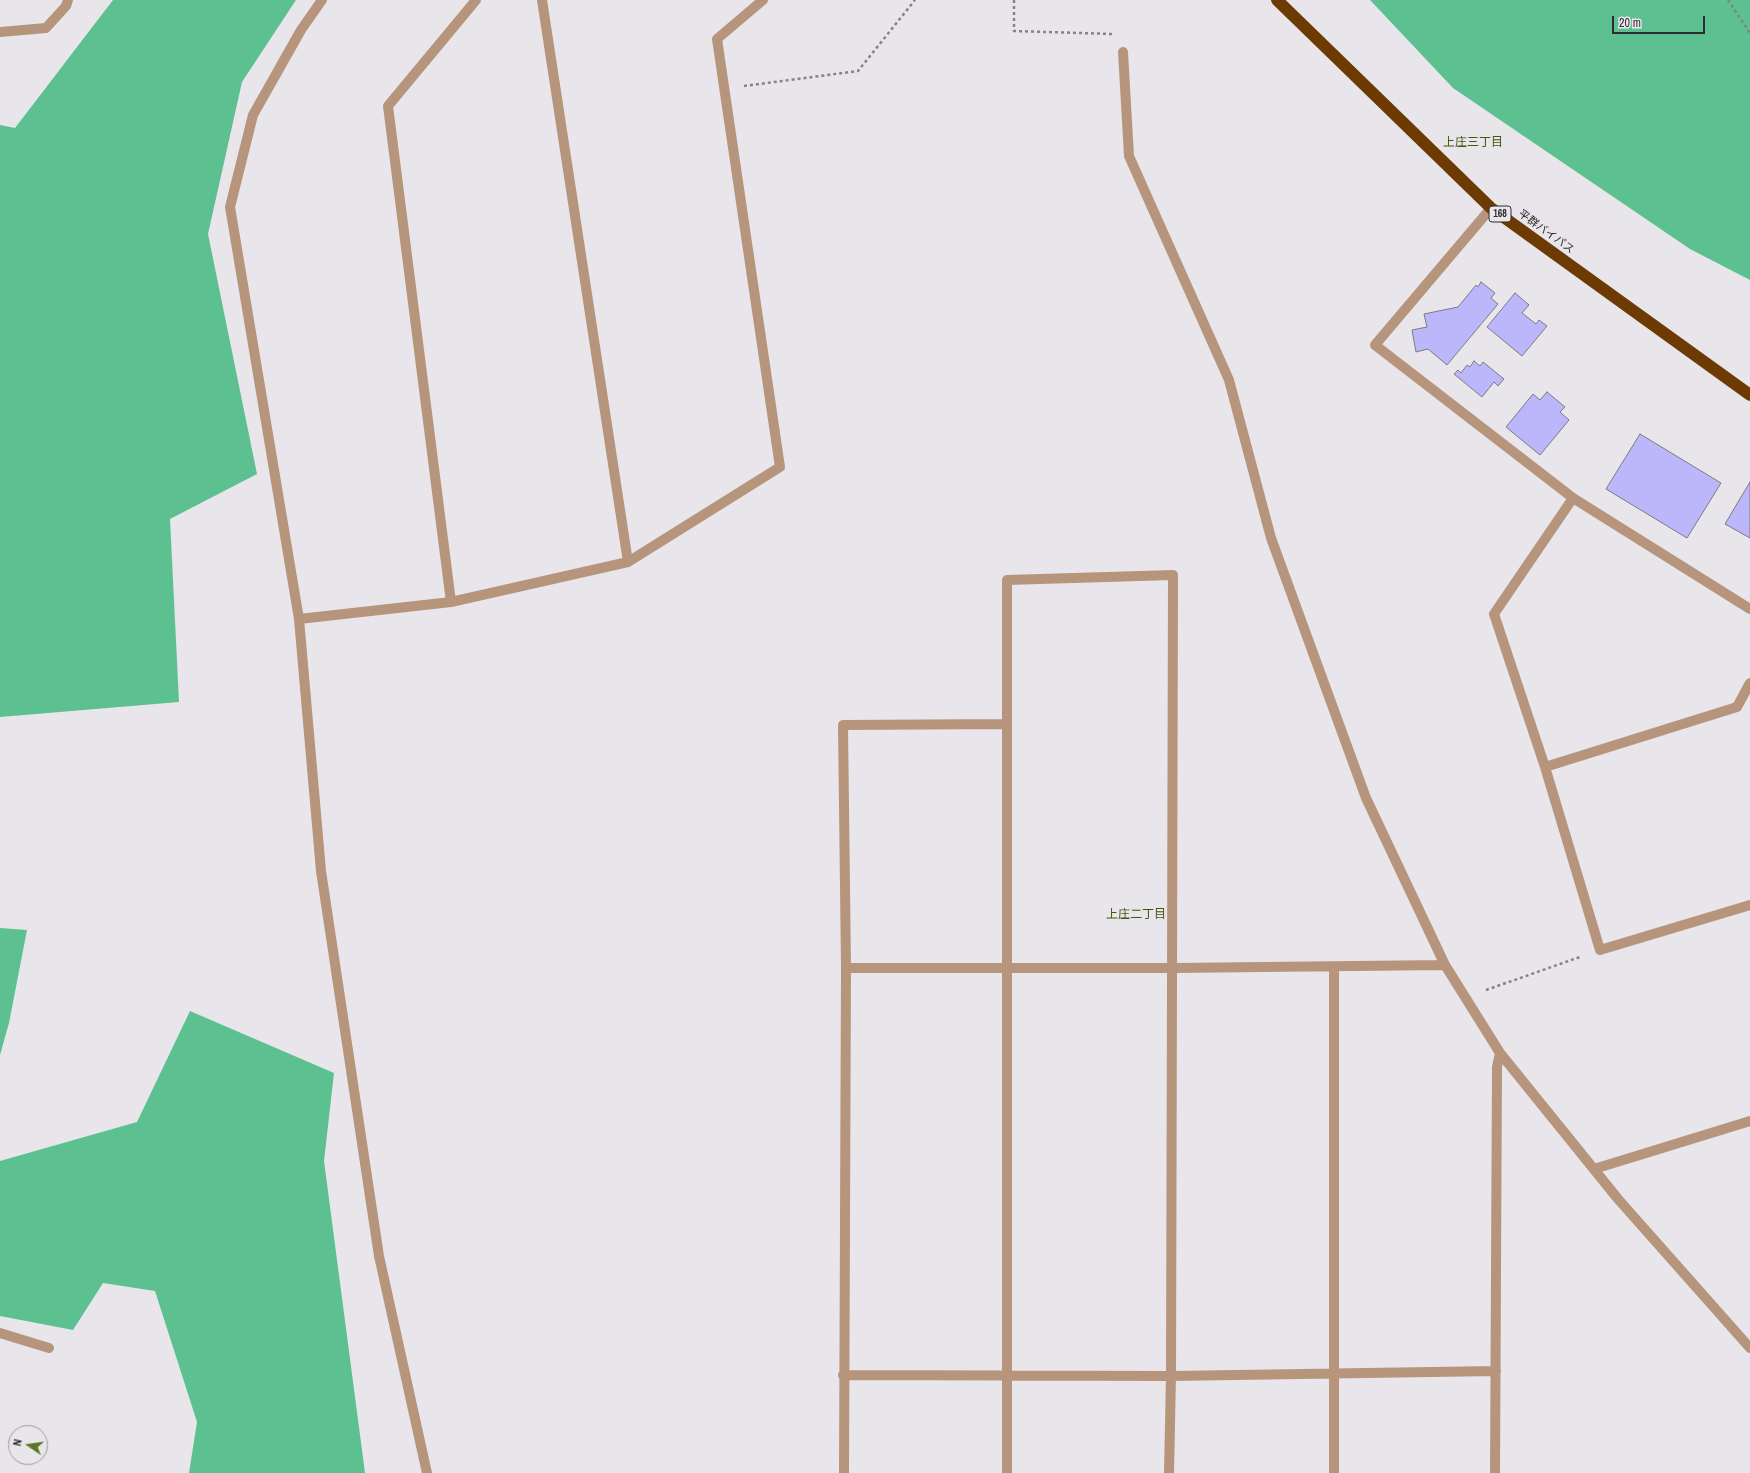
<!DOCTYPE html>
<meta charset="utf-8">
<style>
body{margin:0}
#map{position:relative;width:1750px;height:1473px;overflow:hidden;background:#e9e6eb;font-family:"Archivo Narrow",sans-serif}
canvas{display:block}
.north{position:absolute;left:8px;top:1425px;width:40px;height:40px;box-sizing:border-box;background:#e9e6eb;border:1px solid #9e9b9f;border-radius:50%;rotate:283deg;font-size:11px;font-weight:700;line-height:16px;text-align:center;color:#2d2b2d}
.north::after{content:'';display:block;margin:auto;width:14px;height:18px;background:#5c7527;clip-path:polygon(50% 0,100% 100%,50% 72%,0 100%)}
.scale{position:absolute;left:1612px;top:16px;width:93px;height:18px;box-sizing:border-box;border:2px solid #2d2b2d;border-top:0;padding-left:5px;font-size:12px;line-height:14px;white-space:nowrap;color:#2d2b2d;-webkit-text-stroke:3px #e9e6eb;paint-order:stroke}
</style>
<div id="map">
<canvas width="1750" height="1473"></canvas>
<div class="north">N</div>
<div class="scale">20 m</div>
</div>
<script>
const ctx = document.querySelector('canvas').getContext('2d');
ctx.lineJoin = 'round';
function fillPath(path, color) { ctx.fillStyle = color; ctx.fill(path, 'evenodd'); }
const poly = rows => new Path2D(rows.map(r => 'M' + r).join(''));
function stroke(path, color, width, dash) { ctx.strokeStyle = color; ctx.lineWidth = width; ctx.lineCap = dash ? 'butt' : 'round'; ctx.setLineDash(dash || []); ctx.stroke(path); }
function label(font, color, halo, rows, align = 'center') {
  ctx.font = font + ' "Archivo Narrow","Noto Sans JP",sans-serif'; ctx.lineWidth = 3; ctx.setLineDash([]); ctx.textBaseline = 'middle'; ctx.strokeStyle = halo; ctx.fillStyle = color; for (const [text, x, y, turn = 0] of rows) {
    ctx.save(); ctx.translate(x, y); ctx.rotate((+turn || 0) * Math.PI / 180); ctx.textAlign = isNaN(turn) ? turn : align; if (halo) ctx.strokeText(text, 0, 0); ctx.fillText(text, 0, 0); ctx.restore();
  }
}
fillPath(poly([
 [113,0,296,0,242,82,208,234,257,474,170,519,179,702,0,717,0,125,15,128],
 [1370,0,1750,0,1750,280,1690,249,1453,88],
 [0,928,27,930,9,1023,0,1055],
 [190,1011,334,1073,324,1161,365,1473,189,1473,197,1422,155,1291,103,1283,73,1330,0,1316,0,1161,137,1122]
]), '#5cc091');
const building = poly([
 [1481,282,1495,293,1491,298,1498,304,1447,365,1428,349,1416,352,1412,330,1427,327,1424,314,1458,307,1476,285,1478,287,1481,282],
 [1515,293,1529,305,1522,313,1536,324,1539,320,1547,326,1522,356,1487,327,1515,293],
 [1474,361,1480,366,1483,362,1504,379,1498,386,1494,382,1482,397,1454,374,1458,370,1461,373,1467,365,1470,367,1474,361],
 [1547,392,1565,407,1560,412,1569,420,1540,455,1506,427,1533,394,1540,400,1547,392],
 [1640,434,1721,483,1687,538,1606,489,1640,434],
 [1750,482,1750,538,1725,524,1750,482]
]);
fillPath(building, '#bbb7fa');
stroke(building, '#7b7b81', 1);
stroke(poly([
 [1014,0,1014,31,1113,34],
 [1728,0,1750,33],
 [744,86,858,71,915,0],
 [1486,990,1580,957]
]), '#868387', 2.5, [3, 3]);
stroke(poly([
 [322,0,301,30,253,115,230,207,299,619,321,871,379,1256,427,1473],
 [542,0,628,562],
 [0,32,46,28,66,6,68,0],
 [1123,52,1129,156,1229,380,1271,538,1366,798,1445,965,1500,1053,1618,1199,1750,1348],
 [1491,208,1375,345,1573,498,1750,609],
 [1573,498,1494,614,1545,767,1600,950,1750,905],
 [451,602,388,106,476,0],
 [299,619,451,602,628,562,780,467,717,39,763,0],
 [1545,767,1737,707,1750,683],
 [846,968,1173,968,1445,965],
 [1594,1169,1750,1121],
 [0,1333,49,1348],
 [843,1375,1171,1376,1496,1371],
 [844,1473,846,968,843,725,1007,724],
 [1007,1473,1007,580,1173,575,1171,1376,1169,1473],
 [1334,1473,1334,967],
 [1495,1473,1497,1067,1500,1053]
]), '#b6957c', 10);
stroke(poly([
 [1277,0,1491,208,1750,395]
]), '#6e3a03', 12);
for (const [x, y, w] of [
 [1500,214,22]
]) { const box = new Path2D(); box.roundRect(x - w / 2, y - 8, w, 16, 3); ctx.fillStyle = '#e9e6eb'; ctx.fill(box); stroke(box, '#2d2b2d', 1); }
label('bold 10px', '#2d2b2d', null, [
 ["168",1500,214]
]);
label('11px', '#2d2b2d', '#e9e6eb', [
 ["平群バイパス",1546,232,36]
]);
label('12px', '#43580d', '#e9e6eb', [
 ["上庄三丁目",1473,143],
 ["上庄二丁目",1136,915]
]);
</script>
